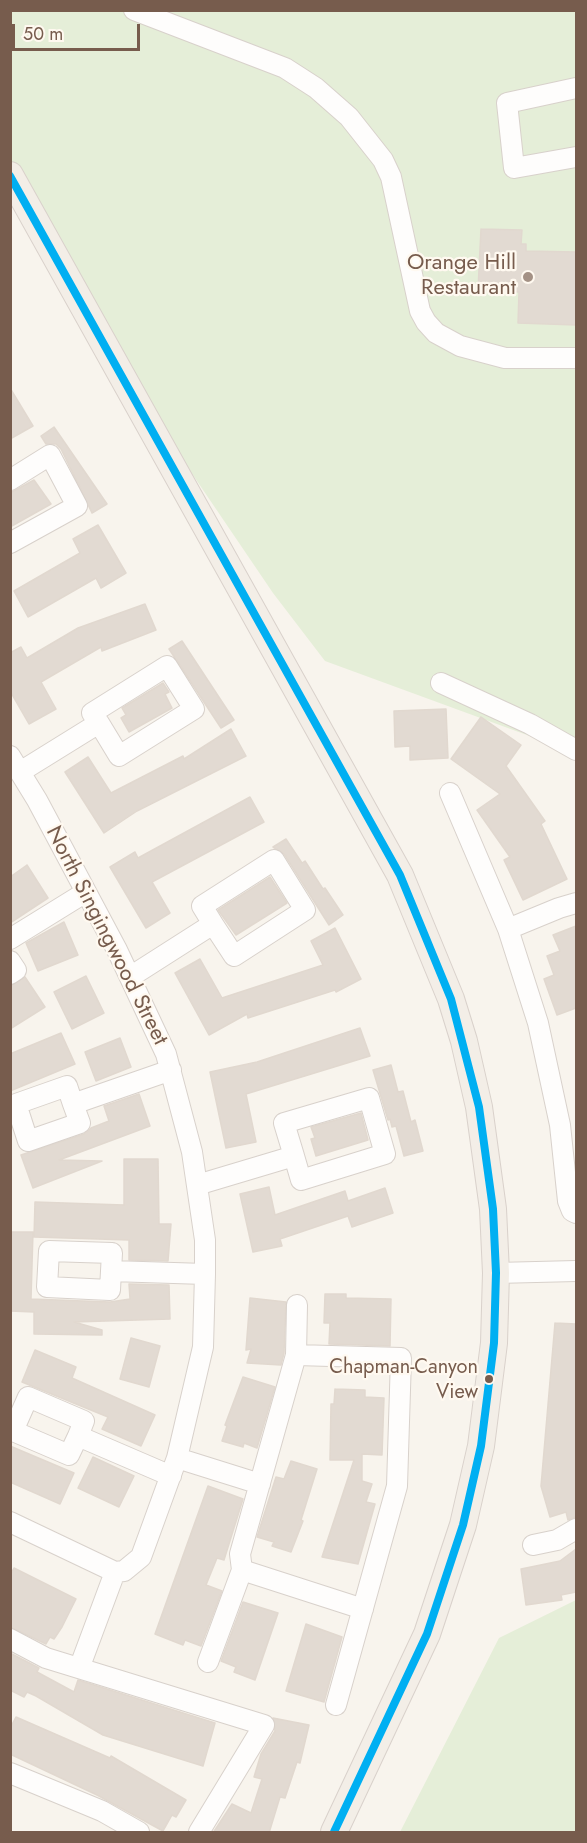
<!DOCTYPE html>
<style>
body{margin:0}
#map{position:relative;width:587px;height:1843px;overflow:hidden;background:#f8f4ed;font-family:Jost,sans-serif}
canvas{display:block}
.frame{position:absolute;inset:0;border:12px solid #775c4d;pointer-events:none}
.scale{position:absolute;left:12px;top:24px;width:128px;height:27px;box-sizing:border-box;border:3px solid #775c4d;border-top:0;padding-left:8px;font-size:18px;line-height:21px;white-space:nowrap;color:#775c4d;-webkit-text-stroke:4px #fff9f0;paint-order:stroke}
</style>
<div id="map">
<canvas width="587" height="1843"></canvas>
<div class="frame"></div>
<div class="scale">50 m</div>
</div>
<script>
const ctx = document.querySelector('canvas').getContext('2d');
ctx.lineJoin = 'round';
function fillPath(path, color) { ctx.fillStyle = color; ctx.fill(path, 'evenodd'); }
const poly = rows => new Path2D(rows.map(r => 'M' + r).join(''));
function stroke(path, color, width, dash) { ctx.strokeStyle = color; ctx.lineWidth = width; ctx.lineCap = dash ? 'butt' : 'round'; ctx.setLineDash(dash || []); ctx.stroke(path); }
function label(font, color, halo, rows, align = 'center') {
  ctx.font = font + ' Jost,sans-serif'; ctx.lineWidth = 4.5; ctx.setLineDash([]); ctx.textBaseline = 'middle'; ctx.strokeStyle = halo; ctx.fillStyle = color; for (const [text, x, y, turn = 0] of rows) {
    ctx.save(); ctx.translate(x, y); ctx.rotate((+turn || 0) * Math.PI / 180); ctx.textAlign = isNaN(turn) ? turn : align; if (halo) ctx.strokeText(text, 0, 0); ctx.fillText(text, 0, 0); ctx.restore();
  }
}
fillPath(poly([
 [10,11,576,11,576,753,325,661,273,593,85,316,11,187],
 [576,1600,576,1832,400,1832,499,1638]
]), '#e5eed8');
const building = poly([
 [481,229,522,230,521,244,526,244,526,251,576,252,576,325,518,323,519,292,478,290,481,229],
 [10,388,33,426,10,439,10,388],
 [54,427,107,504,92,513,61,449,56,444,46,444,41,436,54,427],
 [34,480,51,504,10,527,10,493,34,480],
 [98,525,126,573,101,588,96,578,28,617,14,591,80,553,73,539,98,525],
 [145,604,156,630,102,651,101,647,41,682,56,709,29,724,10,691,10,653,21,647,27,658,78,628,145,604],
 [182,641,234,720,221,728,169,649,182,641],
 [163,683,169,692,165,694,172,708,129,732,121,718,126,715,122,708,163,683],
 [446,709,448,758,410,760,410,746,395,747,394,711,446,709],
 [481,717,521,745,506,766,545,821,541,824,567,879,523,900,504,860,510,857,477,810,500,794,451,759,481,717],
 [231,729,246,756,137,811,104,833,65,772,88,757,111,793,183,756,184,759,231,729],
 [250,797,264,822,152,882,170,913,146,928,110,867,135,852,138,858,250,797],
 [286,839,302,863,305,861,323,889,325,888,343,915,329,925,284,854,273,847,286,839],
 [27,865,48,898,10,923,10,877,27,865],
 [270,877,287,903,236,935,218,910,270,877],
 [64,922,78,955,38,971,26,943,64,922],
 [576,926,576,1008,557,1015,544,979,554,975,547,956,560,951,553,935,576,926],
 [335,928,361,979,336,992,335,990,248,1018,247,1014,209,1035,175,973,200,959,222,998,323,965,311,941,335,928],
 [86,976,104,1013,72,1029,54,992,86,976],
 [25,977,45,1007,10,1029,10,986,25,977],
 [360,1028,370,1056,246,1094,256,1142,226,1148,210,1072,257,1062,360,1028],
 [61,1033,75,1064,10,1091,10,1054,61,1033],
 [120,1038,131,1067,96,1081,85,1052,120,1038],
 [391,1065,398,1092,403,1091,411,1122,415,1120,423,1151,404,1156,396,1126,392,1127,390,1119,388,1120,373,1070,391,1065],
 [139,1094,150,1126,59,1160,102,1161,33,1188,21,1155,84,1134,91,1128,109,1121,104,1106,139,1094],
 [361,1113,368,1140,316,1156,311,1139,315,1138,311,1127,361,1113],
 [124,1159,158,1159,159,1224,171,1224,168,1261,129,1260,129,1240,34,1237,35,1202,124,1205,124,1159],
 [269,1187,275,1215,345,1191,348,1201,385,1188,393,1213,352,1227,348,1216,280,1239,282,1246,253,1252,240,1194,269,1187],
 [10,1232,33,1232,31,1299,110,1302,130,1299,129,1284,169,1285,170,1319,74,1322,102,1330,102,1335,34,1334,34,1312,10,1311,10,1232],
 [325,1294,346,1294,346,1298,391,1299,390,1346,329,1344,330,1323,324,1323,325,1294],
 [250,1298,286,1302,284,1353,281,1365,247,1363,251,1349,246,1350,250,1298],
 [555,1323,576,1324,576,1517,568,1520,566,1512,550,1517,541,1486,555,1323],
 [131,1338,160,1346,149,1387,120,1379,131,1338],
 [35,1350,76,1367,72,1378,155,1415,141,1446,102,1429,108,1417,22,1382,35,1350],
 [243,1377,275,1387,257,1448,244,1443,243,1447,222,1441,227,1426,225,1425,243,1377],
 [335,1389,365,1390,365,1397,384,1398,382,1455,362,1454,362,1481,372,1484,366,1502,375,1504,358,1564,322,1557,354,1460,330,1460,331,1404,334,1404,335,1389],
 [10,1446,74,1473,60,1504,10,1482,10,1446],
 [93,1457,134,1476,119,1507,78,1488,93,1457],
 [291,1461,317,1469,301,1520,303,1521,291,1552,272,1546,274,1542,257,1537,276,1477,284,1479,291,1461],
 [208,1486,243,1499,224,1560,217,1558,206,1585,222,1591,201,1646,185,1640,183,1645,155,1634,208,1486],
 [576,1549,576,1592,561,1595,562,1600,526,1605,521,1569,560,1561,576,1549],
 [14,1568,76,1599,62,1627,54,1639,50,1637,46,1644,10,1627,10,1575,14,1568],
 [243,1602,278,1613,255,1680,234,1672,236,1667,221,1661,243,1602],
 [306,1624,342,1637,324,1702,286,1691,306,1624],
 [10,1653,39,1668,37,1672,74,1692,78,1680,215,1723,203,1766,103,1735,36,1696,27,1692,24,1697,10,1690,10,1653],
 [16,1717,110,1758,111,1756,186,1800,176,1817,172,1815,163,1831,97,1795,10,1754,10,1728,16,1717],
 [273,1718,309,1725,300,1763,297,1762,285,1798,280,1797,269,1833,213,1833,232,1804,251,1813,262,1779,254,1777,261,1754,275,1731,273,1718]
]);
fillPath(building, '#e2dad2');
stroke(building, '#e1d8cf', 1.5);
const minor = poly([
 [134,10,285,68,316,88,349,117,383,160,391,177,420,311,426,322,436,333,460,346,505,358,576,358],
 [576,88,507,103,514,168,576,157],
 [10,480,50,455,77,506,10,543],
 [441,683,530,724,576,750],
 [10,756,37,800,117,950,166,1054,192,1152,205,1240,205,1274,203,1347,177,1458,141,1557,124,1571,115,1572,10,1522],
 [20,772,99,723,92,713,167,666,194,709,119,756,99,723],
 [450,793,508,929,538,1023,560,1125,568,1201,572,1211,576,1213],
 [508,929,559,908,576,903],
 [10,939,86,892],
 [10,961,16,970,10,974],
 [130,977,213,924,202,906,274,860,305,910,234,956,213,924],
 [73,1104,80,1123,28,1141,16,1104,67,1086,73,1104,171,1070],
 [197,1185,294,1156,284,1123,369,1098,385,1154,301,1180,294,1156],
 [111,1271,110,1290,47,1287,49,1251,112,1253,111,1271,205,1274],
 [496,1273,576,1271],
 [296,1355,401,1358,397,1486,336,1705],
 [78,1436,69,1455,13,1431,28,1397,84,1421,78,1436,171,1476],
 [177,1458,260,1484],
 [533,1545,557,1540,576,1529],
 [242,1570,363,1609],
 [10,1639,46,1658,264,1725,199,1832],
 [208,1662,242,1570,240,1554,296,1355,297,1305],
 [80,1666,115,1572],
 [10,1773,102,1811,139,1832]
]);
const major = poly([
 [10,175,400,875,451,999,464,1041,479,1107,493,1209,496,1273,494,1343,481,1446,463,1525,427,1634,334,1832]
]);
stroke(minor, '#d8d1cb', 22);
stroke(major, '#d9d1cb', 28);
stroke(minor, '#fefdfc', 20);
stroke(major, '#f3eee7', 26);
stroke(poly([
 [10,176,400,875,451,999,479,1107,493,1209,496,1273,494,1343,481,1446,463,1525,427,1634,334,1832]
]), '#00aff2', 8);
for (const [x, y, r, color] of [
 [528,277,6,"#a49185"],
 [489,1379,5,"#775c4d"]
]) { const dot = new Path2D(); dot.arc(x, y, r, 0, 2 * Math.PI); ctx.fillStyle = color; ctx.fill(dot); stroke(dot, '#fff9f0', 2); }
label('20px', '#775c4d', '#fff9f0', [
 ["Chapman-Canyon",478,1368],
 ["View",478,1393]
], 'right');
label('22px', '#775c4d', '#fff9f0', [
 ["Orange Hill",516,264],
 ["Restaurant",516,289]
], 'right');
label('22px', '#775c4d', '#fff9f0', [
 ["North Singingwood Street",106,936,63]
]);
</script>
